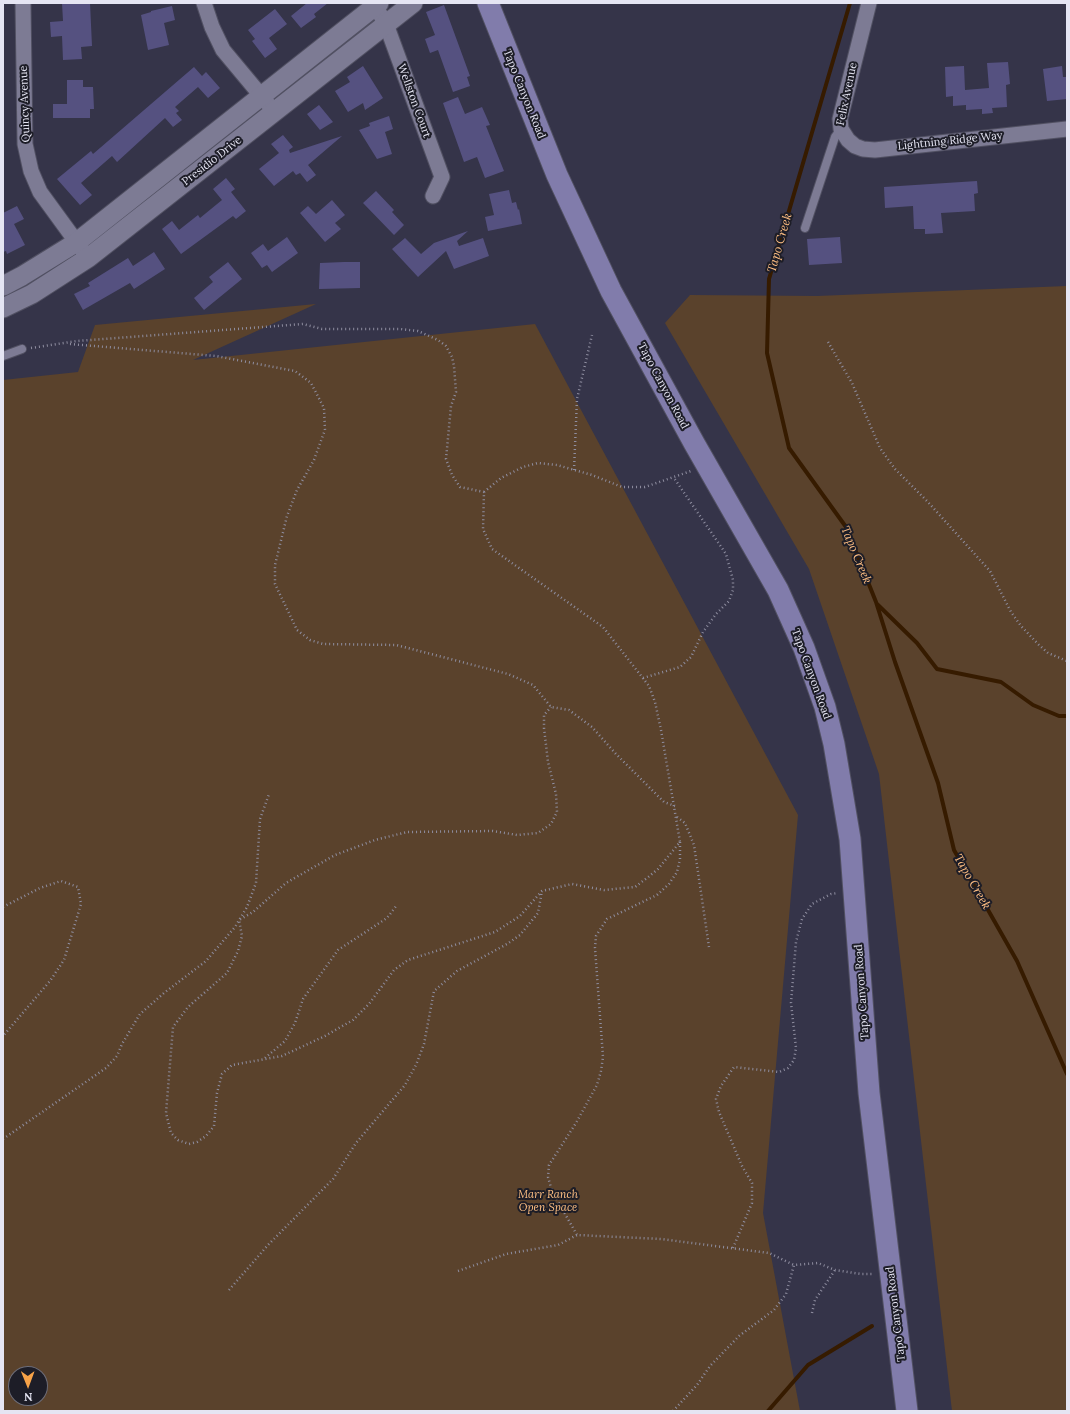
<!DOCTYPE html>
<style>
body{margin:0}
#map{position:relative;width:1070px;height:1414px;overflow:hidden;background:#353449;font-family:Lora,serif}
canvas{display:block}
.frame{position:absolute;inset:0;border:4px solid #e5e5f3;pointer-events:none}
.north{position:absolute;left:8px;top:1366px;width:40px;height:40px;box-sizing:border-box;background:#1d1d27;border:1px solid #6d6d79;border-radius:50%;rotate:179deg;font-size:11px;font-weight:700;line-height:16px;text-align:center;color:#e5e5f3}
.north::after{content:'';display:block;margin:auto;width:14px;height:18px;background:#f6a248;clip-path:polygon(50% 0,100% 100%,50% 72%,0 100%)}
</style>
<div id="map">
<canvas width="1070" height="1414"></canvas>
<div class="frame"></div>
<div class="north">N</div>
</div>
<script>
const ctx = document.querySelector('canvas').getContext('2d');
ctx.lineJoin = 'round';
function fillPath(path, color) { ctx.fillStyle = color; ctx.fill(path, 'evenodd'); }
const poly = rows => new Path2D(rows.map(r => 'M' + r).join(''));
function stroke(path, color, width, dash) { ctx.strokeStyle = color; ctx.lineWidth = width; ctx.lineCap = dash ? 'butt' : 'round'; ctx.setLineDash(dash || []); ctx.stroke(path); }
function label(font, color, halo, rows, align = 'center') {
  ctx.font = font + ' Lora,serif'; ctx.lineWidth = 4; ctx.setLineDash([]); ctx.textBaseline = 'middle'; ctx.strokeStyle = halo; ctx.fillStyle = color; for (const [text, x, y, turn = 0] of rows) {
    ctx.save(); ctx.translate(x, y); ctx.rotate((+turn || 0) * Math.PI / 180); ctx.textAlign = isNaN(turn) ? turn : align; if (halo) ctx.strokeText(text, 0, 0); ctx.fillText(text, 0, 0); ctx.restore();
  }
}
fillPath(poly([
 [1067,286,1067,1411,952,1411,879,774,809,569,665,323,690,295,817,296],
 [316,304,193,360,535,324,798,815,763,1213,800,1411,3,1411,3,380,78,372,95,325],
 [16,1374,40,1374,40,1398,16,1398]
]), '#5a422c');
stroke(poly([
 [850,3,769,279,767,353,789,448,846,527,876,602,895,662,938,783,954,850,1017,961,1067,1074],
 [877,604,917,643,937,669,1001,682,1033,705,1059,716,1067,716],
 [768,1411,808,1365,872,1326]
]), '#361b00', 4);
fillPath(poly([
 [62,3,90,3,92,46,81,47,82,59,63,60,62,36,51,37,50,22,63,21],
 [307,3,328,3,314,14,316,17,301,28,291,16],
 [444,5,470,76,467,77,470,86,453,92,438,50,430,53,425,39,435,35,426,12],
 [172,6,175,20,164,23,169,45,148,50,141,15,151,12,151,11],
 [275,9,287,24,269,38,277,49,265,58,252,41,255,39,248,30],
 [1008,62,1010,84,1006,85,1007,107,992,108,993,113,982,114,982,109,966,110,966,105,953,106,953,96,946,97,945,67,964,66,965,90,989,88,987,63],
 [363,66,383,98,365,110,363,103,348,112,335,91,350,82,347,77],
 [1062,66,1063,77,1067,77,1067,99,1047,101,1043,69],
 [194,67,202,76,206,72,220,88,208,98,198,87,175,107,179,111,176,113,182,120,173,127,165,118,117,162,112,156,81,183,92,195,80,205,57,179,91,151,93,154],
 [67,80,83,80,83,87,93,87,94,109,90,109,90,118,53,118,53,104,67,104],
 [458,97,465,114,482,107,490,125,486,126,504,171,485,178,477,157,464,162,443,103],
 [319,105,333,122,320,130,307,114],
 [389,116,393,129,385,132,392,154,377,159,359,130,370,126,369,123],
 [283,135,293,147,289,150,290,153,342,136,308,165,316,175,307,182,300,173,296,175,293,171,274,186,259,169,279,153,271,144],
 [226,178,235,189,231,192,246,211,236,219,233,216,181,254,162,229,172,221,179,230,198,215,200,218,222,200,213,189],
 [977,181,978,193,974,194,975,211,941,213,943,233,925,234,925,229,914,229,913,206,885,208,884,187],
 [509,190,512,203,516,202,518,210,519,209,522,224,488,231,485,217,494,215,489,194],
 [376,191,394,210,392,212,404,225,394,235,363,203],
 [332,200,345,215,335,223,341,229,325,242,300,213,308,206,316,214],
 [17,206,24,219,14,224,25,245,7,254,6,251,3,252,3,213],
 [468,231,457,241,459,246,483,238,489,256,454,269,446,251,418,277,392,249,405,238,421,254,434,243],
 [287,237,298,253,272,272,267,265,262,268,251,253,263,244,268,251],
 [840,237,842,263,809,265,807,239],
 [154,252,165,269,134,289,130,283,83,310,74,294,90,286,88,283,128,258,133,266],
 [228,262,242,279,204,310,194,298,213,282,209,277],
 [344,262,360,262,360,288,319,289,320,263]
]), '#555180');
const service = poly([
 [805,228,835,137,841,129],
 [3,356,22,349]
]);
const minor = poly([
 [23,3,25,144,31,171,40,192,83,251],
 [204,3,212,27,223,50,268,104],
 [869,3,840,119,841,129,848,140,855,146,863,149,875,150,1067,129],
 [375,6,386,24,442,177,433,196]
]);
const tertiary = poly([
 [3,286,22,276,77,242,379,3],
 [3,308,32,294,88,258,413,3]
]);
const secondary = poly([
 [488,3,557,175,611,291,694,443,778,590,804,648,825,707,834,744,850,839,869,1093,907,1411]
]);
stroke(service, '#515062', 10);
stroke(minor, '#515062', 17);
stroke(tertiary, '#515062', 21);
stroke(secondary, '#515062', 23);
stroke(poly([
 [828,342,852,383,880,448,895,469,927,501,990,571,1011,612,1021,626,1039,645,1048,653,1067,661],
 [70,344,216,356,295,371,311,383,324,408,325,430,314,460,297,490,287,516,275,565,275,584,297,630,310,640,323,644,396,645,508,674,533,685,551,707,569,710,592,727,616,754,664,802,675,806],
 [31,348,77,341,303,324,322,329,400,329,418,331,438,340,446,346,452,357,454,366,456,392,451,406,446,459,452,475,460,487,484,492,483,529,492,549,603,627,649,686,655,702,661,730,680,842,658,869,647,878,635,887,604,890,572,884,542,891,520,916,495,932,408,960,394,970,369,1004,353,1020,325,1036,282,1056,232,1065,222,1074,217,1093,214,1126,206,1136,197,1142,189,1144,178,1140,171,1133,166,1113,173,1027,188,1007,227,973,238,951,242,936,239,920,253,912,286,883,335,855,375,840,407,832,493,831,517,835,538,833,551,824,557,812,556,794,548,762,544,728,544,715,551,707],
 [574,470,577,399,592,335],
 [484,492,501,478,523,467,538,463,557,465,592,475,622,487,645,487,691,471],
 [643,678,680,667,691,657,703,632,716,614,729,601,733,590,733,580,726,554,674,478],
 [677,817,685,823,694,845,709,947],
 [680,842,680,859,677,872,669,884,657,895,607,919,596,936,595,948,603,1057,601,1071,597,1085,576,1123,549,1165,548,1177,552,1191,577,1235,661,1239,769,1253,794,1265],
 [3,907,40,888,61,881,78,887,81,904,64,960,50,981,3,1036],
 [265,1058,285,1041,295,1023,303,999,338,950,387,918,397,905],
 [3,1139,106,1068,117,1056,122,1044,140,1014,164,993,206,961,235,927,247,907,256,883,260,819,269,794],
 [733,1248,752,1203,752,1183,742,1166,719,1112,716,1099,721,1086,734,1067,779,1072,788,1068,794,1060,796,1048,791,1003,796,942,802,919,812,904,831,894,838,893],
 [458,1271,506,1254,558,1245,577,1235],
 [229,1290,268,1245,333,1179,356,1143,405,1085,416,1065,424,1044,434,991,457,971,507,944,520,935,538,913,542,891],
 [812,1313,815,1300,835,1270],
 [673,1411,697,1385,710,1366,739,1336,774,1310,786,1294,794,1265,818,1263,835,1270,861,1274,874,1274]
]), '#8f8ea0', 2.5, [1, 3]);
stroke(service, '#7d7b94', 8);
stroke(minor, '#7d7b94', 15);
stroke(tertiary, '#7d7b94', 19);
stroke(secondary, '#817cab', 21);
label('11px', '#e5e5f3', '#1d1d27', [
 ["Tapo Canyon Road",524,94,68],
 ["Felix Avenue",847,94,-78],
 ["Wellston Court",414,101,70],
 ["Quincy Avenue",25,104,-92],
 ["Lightning Ridge Way",950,141,-6],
 ["Presidio Drive",212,161,-38],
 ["Tapo Canyon Road",663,386,62],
 ["Tapo Canyon Road",811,674,70],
 ["Tapo Canyon Road",862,992,-94],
 ["Tapo Canyon Road",896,1314,-97]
]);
label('italic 11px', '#febf82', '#1d1d27', [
 ["Marr Ranch",548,1195],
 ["Open Space",548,1208]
]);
label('italic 12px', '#ffbf83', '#1d1d27', [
 ["Tapo Creek",780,243,-74],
 ["Tapo Creek",856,555,67],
 ["Tapo Creek",972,882,60]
]);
</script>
